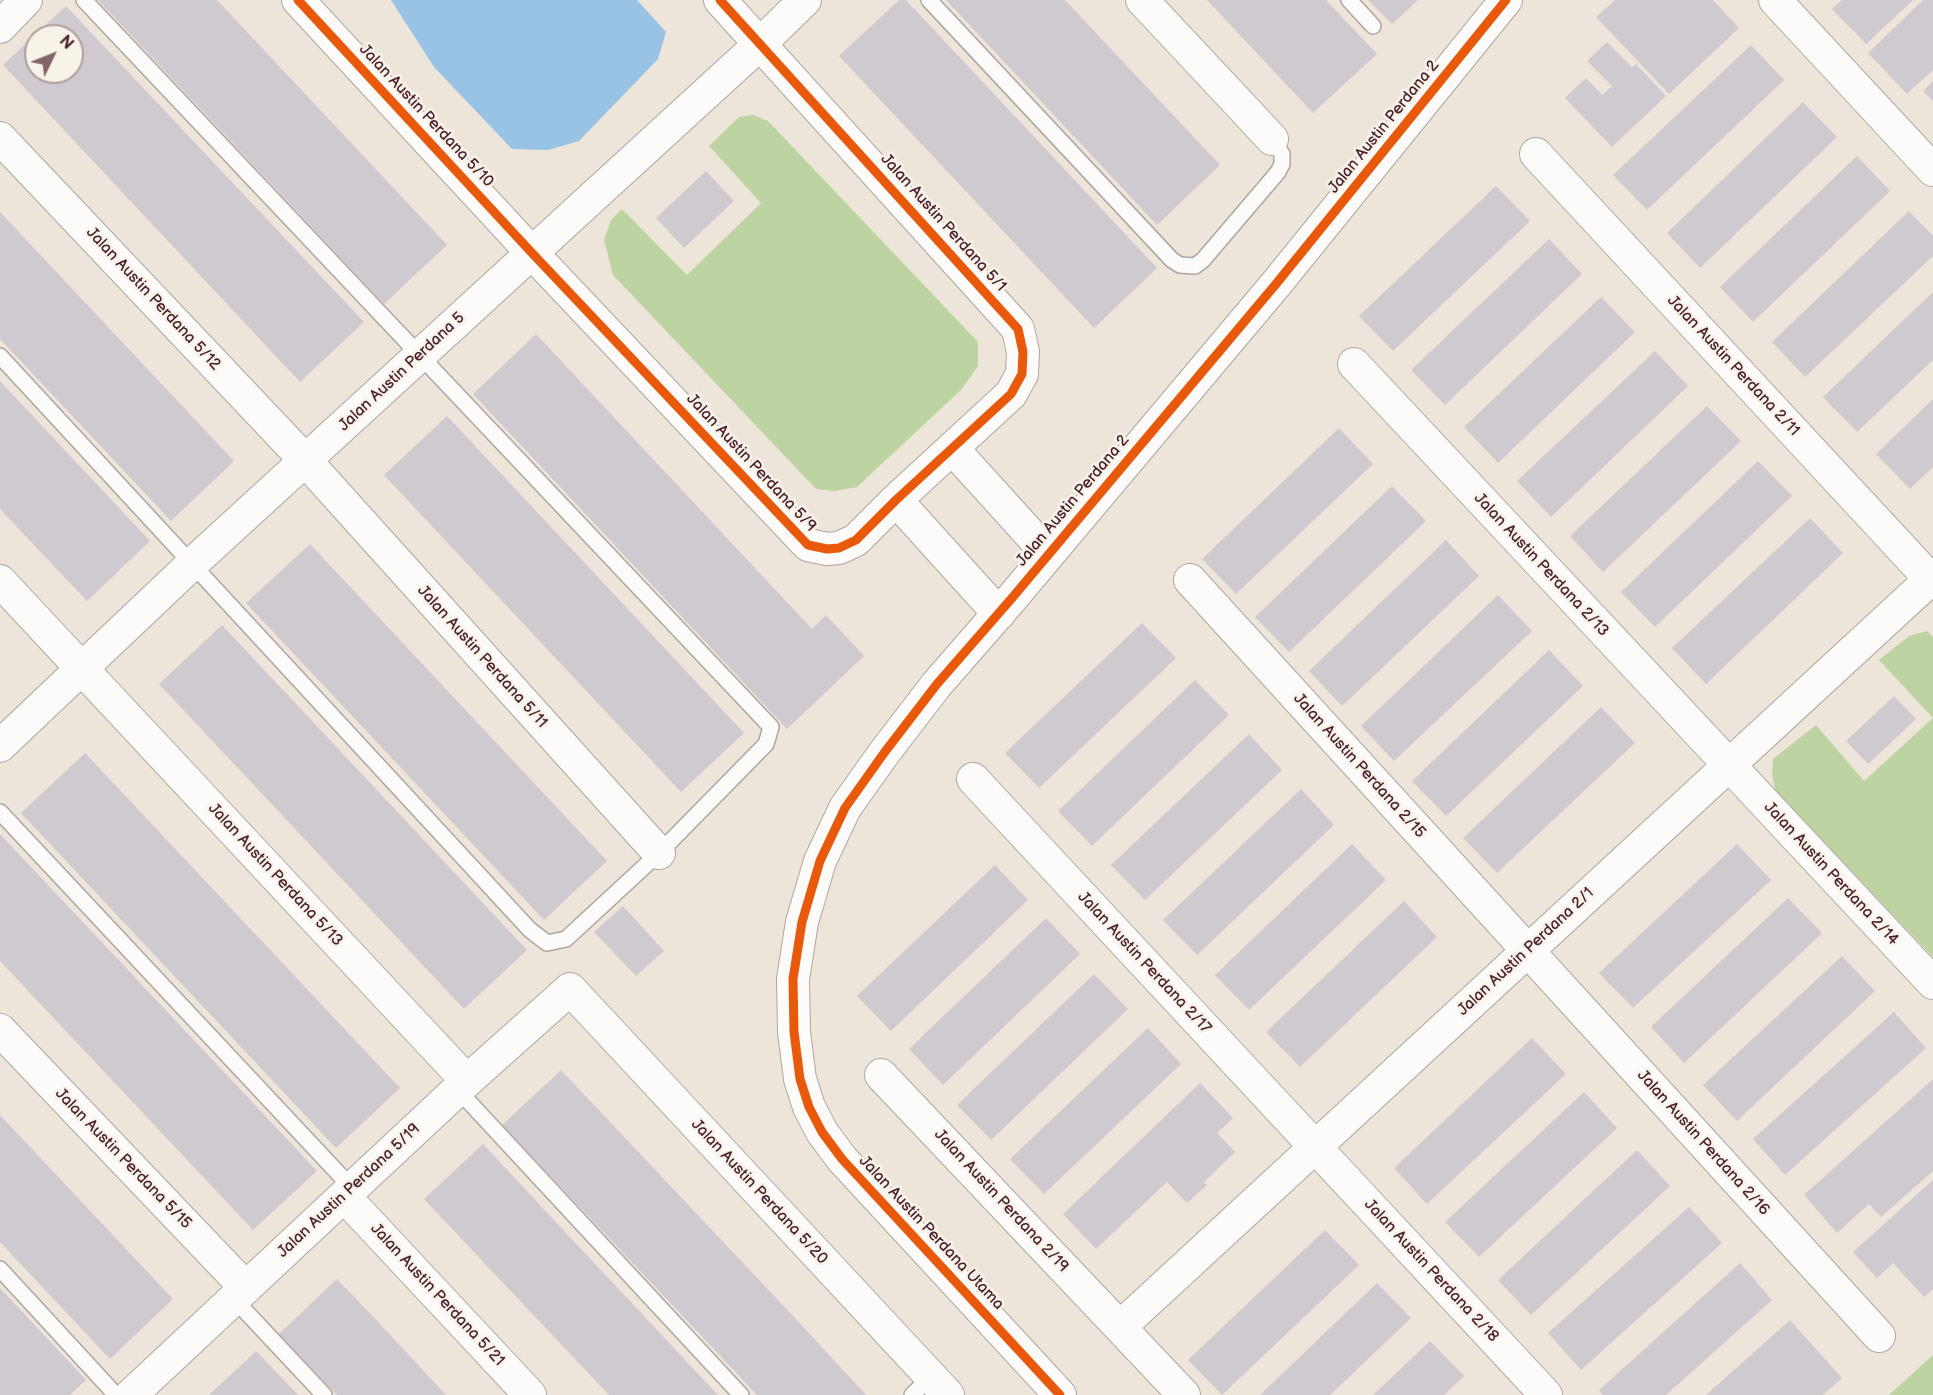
<!DOCTYPE html>
<style>
body{margin:0}
#map{position:relative;width:1933px;height:1395px;overflow:hidden;background:#eee5da;font-family:"Balsamiq Sans",sans-serif}
canvas{display:block}
.north{position:absolute;left:24px;top:24px;width:60px;height:60px;box-sizing:border-box;background:#f7f3e8;border:2px solid #b29e9c;border-radius:50%;rotate:47deg;font-size:16px;font-weight:700;line-height:24px;text-align:center;color:#4a1f2b}
.north::after{content:'';display:block;margin:auto;width:21px;height:27px;background:#836468;clip-path:polygon(50% 0,100% 100%,50% 72%,0 100%)}
</style>
<div id="map">
<canvas width="1933" height="1395"></canvas>
<div class="north">N</div>
</div>
<script>
const ctx = document.querySelector('canvas').getContext('2d');
ctx.lineJoin = 'round';
function fillPath(path, color) { ctx.fillStyle = color; ctx.fill(path, 'evenodd'); }
const poly = rows => new Path2D(rows.map(r => 'M' + r).join(''));
function stroke(path, color, width, dash) { ctx.strokeStyle = color; ctx.lineWidth = width; ctx.lineCap = dash ? 'butt' : 'round'; ctx.setLineDash(dash || []); ctx.stroke(path); }
function label(font, color, halo, rows, align = 'center') {
  ctx.font = font + ' "Balsamiq Sans",sans-serif'; ctx.lineWidth = 5; ctx.setLineDash([]); ctx.textBaseline = 'middle'; ctx.strokeStyle = halo; ctx.fillStyle = color; for (const [text, x, y, turn = 0] of rows) {
    ctx.save(); ctx.translate(x, y); ctx.rotate((+turn || 0) * Math.PI / 180); ctx.textAlign = isNaN(turn) ? turn : align; if (halo) ctx.strokeText(text, 0, 0); ctx.fillText(text, 0, 0); ctx.restore();
  }
}
fillPath(poly([
 [753,115,768,121,978,342,978,366,961,390,857,487,835,491,816,489,613,275,604,240,611,220,622,209,687,275,761,203,709,146,739,117],
 [1927,631,1933,637,1933,718,1879,660,1909,636],
 [1933,718,1933,957,1775,790,1772,774,1773,759,1816,725,1864,781],
 [1933,1355,1933,1395,1889,1395]
]), '#bdd3a1');
fillPath(poly([
 [391,0,637,0,666,32,658,59,579,141,548,150,512,149,434,67]
]), '#98c3e4');
fillPath(poly([
 [98,0,217,0,447,245,384,304],
 [899,0,906,0,1157,268,1094,328,839,56],
 [946,0,1065,0,1220,165,1157,225],
 [1207,0,1326,0,1377,54,1313,113],
 [1368,0,1418,0,1392,24],
 [1615,0,1713,0,1739,28,1669,94,1596,17],
 [1842,0,1913,0,1866,44,1832,9],
 [1923,0,1933,0,1933,70,1907,94,1868,53],
 [66,6,364,322,300,382,3,65],
 [36,36,72,36,72,72,36,72],
 [1607,42,1632,67,1636,64,1666,96,1612,147,1565,98,1586,78,1602,95,1612,86,1587,61],
 [1751,45,1784,80,1647,210,1613,175],
 [1933,81,1933,101,1923,91],
 [1803,102,1837,137,1700,268,1667,233],
 [1857,156,1890,191,1753,322,1720,287],
 [706,171,734,201,684,248,656,218],
 [1496,186,1530,221,1393,351,1359,316],
 [1909,211,1933,236,1933,256,1805,377,1772,342],
 [0,212,234,461,171,521,0,339],
 [1549,239,1582,274,1445,405,1411,370],
 [1933,292,1933,360,1857,432,1823,397],
 [1601,297,1635,332,1498,463,1464,427],
 [536,334,812,629,826,615,864,656,787,729,473,394],
 [1655,351,1688,386,1551,517,1517,481],
 [0,381,150,541,87,601,0,509],
 [1933,399,1933,467,1910,489,1876,454],
 [1707,406,1741,441,1603,572,1570,536],
 [447,416,744,733,681,792,384,475],
 [1339,428,1373,464,1236,594,1202,559],
 [1758,461,1792,496,1655,627,1621,592],
 [1392,486,1426,521,1289,652,1255,617],
 [1810,518,1843,553,1706,684,1672,648],
 [1446,540,1479,576,1342,706,1309,671],
 [310,544,607,861,544,920,246,603],
 [1498,595,1532,631,1394,761,1361,726],
 [1142,623,1176,658,1039,788,1005,753],
 [222,625,527,950,464,1009,159,684],
 [1549,650,1583,686,1446,816,1412,781],
 [1195,680,1229,715,1092,846,1058,811],
 [1894,696,1916,719,1868,764,1846,741],
 [1601,707,1635,743,1497,873,1463,838],
 [1249,734,1282,770,1145,900,1111,865],
 [85,753,400,1088,336,1148,21,813],
 [1301,789,1334,825,1197,955,1163,920],
 [0,834,317,1171,253,1230,0,961],
 [1352,844,1386,880,1249,1010,1215,975],
 [1737,844,1771,880,1633,1008,1599,973],
 [995,865,1028,900,891,1031,857,996],
 [1788,898,1822,933,1684,1063,1651,1027],
 [1404,901,1437,937,1300,1067,1266,1032],
 [623,906,664,951,636,976,594,932],
 [1046,918,1080,954,943,1085,909,1049],
 [1842,956,1875,991,1737,1121,1703,1085],
 [1094,974,1128,1009,991,1140,957,1105],
 [1894,1012,1926,1048,1785,1175,1753,1139],
 [1148,1028,1181,1064,1044,1194,1010,1159],
 [1532,1038,1566,1074,1427,1204,1394,1168],
 [561,1070,795,1318,866,1395,757,1395,609,1238,502,1125],
 [1933,1079,1933,1171,1881,1217,1869,1204,1837,1233,1804,1195],
 [1200,1083,1233,1118,1217,1133,1235,1152,1204,1182,1207,1185,1187,1203,1167,1182,1096,1249,1063,1214],
 [1584,1092,1617,1128,1479,1257,1445,1222],
 [0,1115,173,1299,110,1359,0,1242],
 [483,1144,568,1235,718,1395,609,1395,488,1267,424,1199],
 [1637,1150,1670,1186,1531,1315,1498,1280],
 [1933,1180,1933,1289,1924,1297,1893,1263,1877,1278,1853,1252],
 [1689,1207,1722,1243,1581,1370,1548,1333],
 [1325,1230,1359,1265,1222,1395,1188,1360],
 [1740,1263,1772,1300,1666,1395,1603,1395,1599,1390],
 [337,1279,380,1324,446,1395,337,1395,279,1334],
 [1377,1283,1411,1318,1345,1381,1330,1395,1260,1395],
 [0,1288,86,1380,70,1395,0,1395],
 [1790,1320,1842,1378,1823,1395,1706,1395],
 [1430,1341,1464,1376,1444,1395,1373,1395],
 [256,1351,298,1395,209,1395]
]), '#cfcacf');
const lane = poly([
 [929,0,1172,260,1180,265,1195,266,1203,260,1278,172,1282,164,1282,154,1272,139],
 [1349,0,1373,26],
 [0,356,530,930,547,943,566,939,659,853,766,744,771,727,84,0],
 [0,812,352,1188],
 [458,1090,741,1395],
 [0,1269,116,1395],
 [234,1299,324,1395],
 [912,1395,931,1377]
]);
const street = poly([
 [298,0,532,253,808,545,827,549,839,548,856,540,896,500,1011,394,1022,374,1023,352,1018,329,720,0],
 [1142,0,1272,139],
 [1775,0,1933,170],
 [0,27,26,0],
 [0,138,305,460,659,853],
 [1536,154,1933,582],
 [1354,364,1933,983],
 [952,448,1048,554],
 [896,500,999,614],
 [1190,580,1879,1336],
 [0,581,467,1081],
 [0,746,192,564,761,43,805,0],
 [973,779,1546,1395],
 [0,1030,246,1288],
 [881,1075,1184,1395],
 [344,1196,530,1395],
 [1120,1327,1933,577],
 [131,1395,467,1081,570,989,948,1395],
 [1060,1395,842,1159,822,1132,809,1107,800,1079,794,1032,793,979,802,922,820,861,845,808,884,753,937,684,1012,598,1276,284,1506,0]
]);
stroke(lane, '#afa5a0', 18);
stroke(street, '#afa5a0', 34);
stroke(lane, '#fcfbf9', 15);
stroke(street, '#fcfbf9', 32);
stroke(poly([
 [298,0,532,253,808,545,827,549,839,548,856,540,896,500,1011,394,1022,374,1023,352,1018,329,720,0],
 [1060,1395,842,1159,822,1132,809,1107,800,1079,794,1032,793,979,802,922,820,861,845,808,884,753,937,684,1012,598,1276,284,1506,0]
]), '#e8590c', 9);
label('16px', '#4a1f2b', '#f7f3e8', [
 ["Jalan Austin Perdana 5/10",426,116,47],
 ["Jalan Austin Perdana 2",1384,127,-51],
 ["Jalan Austin Perdana 5/1",943,223,48],
 ["Jalan Austin Perdana 5/12",153,299,47],
 ["Jalan Austin Perdana 2/11",1733,366,47],
 ["Jalan Austin Perdana 5",402,372,-43],
 ["Jalan Austin Perdana 5/9",751,463,47],
 ["Jalan Austin Perdana 2",1073,501,-50],
 ["Jalan Austin Perdana 2/13",1541,565,47],
 ["Jalan Austin Perdana 5/11",482,657,48],
 ["Jalan Austin Perdana 2/15",1359,766,48],
 ["Jalan Austin Perdana 2/14",1831,874,47],
 ["Jalan Austin Perdana 5/13",275,875,47],
 ["Jalan Austin Perdana 2/1",1526,952,-43],
 ["Jalan Austin Perdana 2/17",1144,963,47],
 ["Jalan Austin Perdana 2/16",1703,1143,48],
 ["Jalan Austin Perdana 5/15",123,1159,46],
 ["Jalan Austin Perdana 5/19",349,1191,-43],
 ["Jalan Austin Perdana 5/20",759,1192,47],
 ["Jalan Austin Perdana 2/19",1001,1201,47],
 ["Jalan Austin Perdana Utama",931,1233,47],
 ["Jalan Austin Perdana 2/18",1431,1271,47],
 ["Jalan Austin Perdana 5/21",437,1295,47]
]);
</script>
